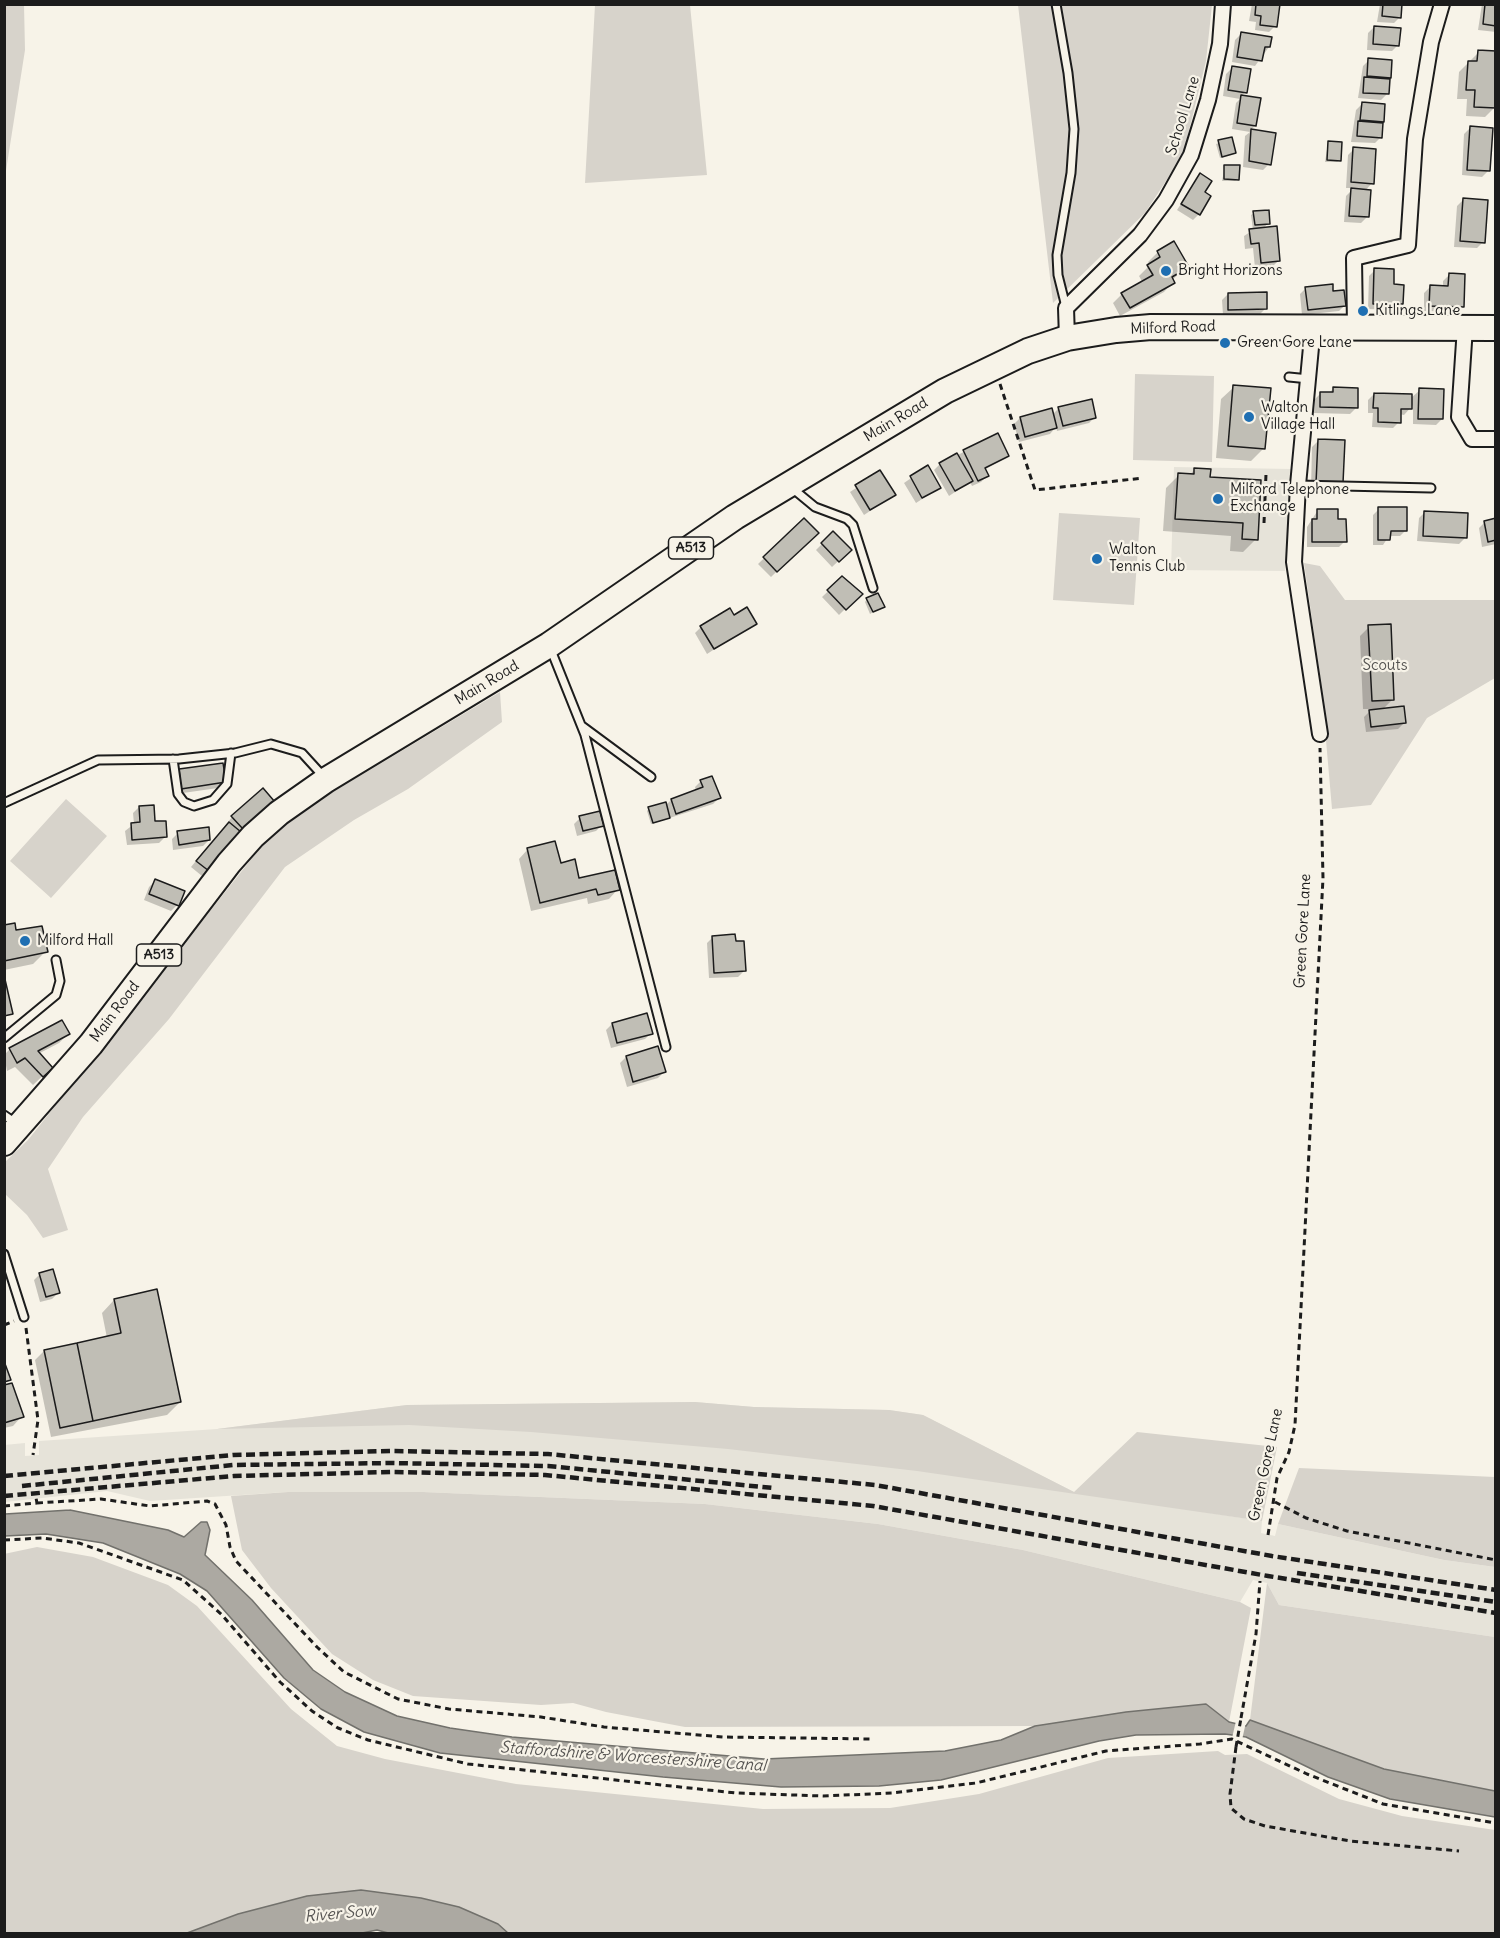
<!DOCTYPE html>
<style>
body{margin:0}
#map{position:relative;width:1500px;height:1938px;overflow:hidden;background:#f7f3e8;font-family:Delius,sans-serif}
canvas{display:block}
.frame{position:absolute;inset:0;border:6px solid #1c1c1c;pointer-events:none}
</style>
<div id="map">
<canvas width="1500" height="1938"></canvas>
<div class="frame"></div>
</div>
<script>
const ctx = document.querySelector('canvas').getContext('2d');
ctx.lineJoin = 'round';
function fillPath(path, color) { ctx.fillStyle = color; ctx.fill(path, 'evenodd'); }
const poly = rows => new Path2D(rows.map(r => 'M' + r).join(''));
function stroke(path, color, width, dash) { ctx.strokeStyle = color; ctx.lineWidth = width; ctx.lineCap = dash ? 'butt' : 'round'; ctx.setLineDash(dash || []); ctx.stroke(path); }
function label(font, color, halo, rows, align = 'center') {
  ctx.font = font + ' Delius,sans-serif'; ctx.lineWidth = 4.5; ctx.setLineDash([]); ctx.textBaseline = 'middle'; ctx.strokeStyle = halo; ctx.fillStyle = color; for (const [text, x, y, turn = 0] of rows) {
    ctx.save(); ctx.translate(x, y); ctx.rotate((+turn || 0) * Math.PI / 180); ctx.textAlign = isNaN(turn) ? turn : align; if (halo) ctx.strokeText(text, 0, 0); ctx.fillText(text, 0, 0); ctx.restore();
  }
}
fillPath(poly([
 [1174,467,1291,469,1285,571,1171,570],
 [695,1402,754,1407,889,1410,923,1415,1074,1492,1262,1521,1261,1533,1275,1536,1278,1524,1444,1560,1495,1567,1495,1637,1279,1605,1267,1583,1253,1580,1240,1602,1023,1550,878,1524,705,1504,423,1492,287,1492,150,1501,107,1491,5,1502,4,1445,25,1443,25,1456,39,1455,39,1441,217,1429,407,1405]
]), '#e6e3d9');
fillPath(poly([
 [5,4,24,5,25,50,5,177],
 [595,5,690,5,707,175,585,183],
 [1018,5,1212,5,1206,61,1183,155,1145,213,1053,303],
 [1135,374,1214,376,1212,462,1133,460],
 [1059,513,1140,518,1134,605,1053,600],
 [1304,563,1320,566,1345,600,1495,600,1495,678,1427,718,1371,805,1332,809,1321,683],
 [500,692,502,722,408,789,354,820,285,867,169,1019,83,1117,48,1169,68,1230,43,1238,27,1215,5,1194,4,1163,28,1140,268,838,323,798],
 [66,799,107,836,51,898,10,861],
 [695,1402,754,1407,889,1410,923,1415,1074,1492,1137,1432,1277,1447,1262,1521,917,1471,728,1449,531,1432,409,1425,217,1429,407,1405],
 [1299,1468,1495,1477,1495,1567,1444,1560,1278,1524],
 [288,1492,423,1492,705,1504,878,1524,1023,1550,1240,1602,1251,1608,1229,1722,1206,1704,1126,1712,1035,1726,685,1727,606,1712,573,1703,541,1705,413,1696,373,1680,332,1654,271,1588,242,1550,231,1496],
 [37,1547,93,1557,168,1585,197,1606,291,1709,337,1746,385,1759,516,1784,763,1809,890,1808,979,1794,1108,1758,1218,1751,1225,1755,1247,1754,1339,1799,1402,1816,1495,1830,1495,1933,508,1934,498,1924,459,1907,421,1898,361,1890,307,1896,238,1914,187,1933,5,1933,4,1554],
 [1267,1583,1279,1605,1495,1637,1495,1791,1384,1769,1250,1720]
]), '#d7d3cb');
const water = poly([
 [70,1510,168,1530,184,1537,201,1522,207,1522,210,1530,205,1555,252,1600,313,1670,345,1692,397,1716,450,1728,512,1737,764,1759,945,1751,1001,1740,1035,1726,1126,1712,1206,1704,1229,1722,1246,1726,1250,1720,1384,1769,1495,1791,1495,1817,1390,1799,1328,1777,1246,1737,1225,1734,1136,1735,1099,1741,941,1780,879,1786,781,1787,663,1777,440,1753,364,1732,321,1709,284,1678,207,1591,180,1574,103,1543,46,1534,5,1536,5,1514,70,1510],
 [361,1890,421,1898,459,1907,498,1924,508,1933,392,1934,377,1930,357,1934,187,1933,238,1914,307,1896,361,1890]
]);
fillPath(water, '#aca9a2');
stroke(water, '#72716c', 1.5);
fillPath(poly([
 [1236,1721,1246,1722,1242,1740,1232,1738]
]), '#f7f3e8');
fillPath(poly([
 [1252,4,1279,4,1275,26,1269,32,1255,30,1256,22,1249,21],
 [1380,4,1401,4,1400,17,1394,23,1377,22],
 [1482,4,1496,4,1496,32,1478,30],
 [1374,27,1398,45,1392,51,1367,50,1368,33],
 [1241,34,1269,47,1255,66,1232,62,1235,40],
 [1479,52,1494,108,1485,117,1466,116,1467,99,1457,99,1459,72],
 [1369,60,1390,61,1387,94,1381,100,1358,98,1363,66],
 [1232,68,1245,92,1241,97,1255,126,1250,130,1275,134,1269,164,1263,170,1243,167,1245,136,1250,132,1232,129,1236,103,1240,99,1223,96,1226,74],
 [1362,104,1384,105,1381,137,1375,143,1351,142,1356,110],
 [1470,128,1488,171,1482,177,1462,175,1464,134],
 [1231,138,1235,152,1220,158,1216,144],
 [1328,143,1340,160,1337,162,1325,162],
 [1354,149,1372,183,1365,191,1367,217,1361,223,1344,222,1346,196,1354,188,1346,188,1348,155],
 [1225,166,1238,179,1235,181,1222,181],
 [1200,175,1203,193,1199,214,1193,220,1177,210],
 [1463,200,1483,242,1477,248,1454,247,1457,206],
 [1254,213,1268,223,1263,229,1279,260,1273,266,1255,268,1253,248,1245,249,1244,236,1253,230,1251,215],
 [1158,252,1187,267,1172,280,1173,282,1164,292,1120,316,1113,303,1122,294,1143,283,1139,276,1150,265,1148,262],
 [1375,270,1392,286,1402,304,1396,310,1368,309,1369,276],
 [1449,275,1463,306,1457,312,1424,311,1424,293,1430,287,1443,287,1443,281],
 [1306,288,1332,292,1345,305,1339,311,1302,315,1300,294],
 [1228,294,1266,308,1260,314,1223,315,1222,300],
 [1234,387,1264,448,1251,461,1216,458,1221,399],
 [1333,389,1356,408,1350,414,1314,413,1315,399,1321,393,1329,393],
 [1420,390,1442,419,1436,425,1413,424,1413,405,1404,415,1399,414,1399,422,1393,428,1372,427,1373,413,1368,413,1368,400,1374,394,1411,398],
 [1059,408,1095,417,1089,423,1057,431,1056,427,1050,434,1019,442,1014,424,1020,418,1052,415],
 [997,435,1008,456,984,470,987,476,981,482,972,486,970,482,949,496,934,470,940,464],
 [1318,441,1342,483,1311,488,1312,447],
 [927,467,939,488,916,503,904,483],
 [1194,470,1209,478,1256,539,1243,552,1230,551,1231,536,1163,531,1166,488,1179,475,1189,476],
 [880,472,894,495,864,515,850,492],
 [1379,509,1406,530,1400,536,1389,536,1383,545,1373,545,1373,515],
 [1318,510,1345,541,1339,547,1307,547,1307,527],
 [1425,512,1465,538,1459,544,1417,541,1419,518],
 [804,520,816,533,771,577,758,564],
 [1496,520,1496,544,1482,547,1479,528,1485,522],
 [833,533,850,550,832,567,816,550],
 [842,578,860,594,839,615,822,597],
 [867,599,883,606,870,614,865,602],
 [733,617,755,623,707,654,695,633,701,627],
 [1369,627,1393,699,1382,710,1404,723,1398,729,1366,732,1364,717,1372,709,1363,709,1360,636],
 [179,771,224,782,218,788,176,794,173,777],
 [701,781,719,798,713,804,651,824,647,811,649,808,665,806,671,800,696,791,695,787],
 [139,807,165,837,159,843,127,845,125,831,134,824,133,813],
 [267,807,239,832,202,876,191,867,232,817],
 [580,818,602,825,596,831,577,836,574,824],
 [178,833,209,840,203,846,173,850,172,839],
 [528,849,578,880,618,889,609,899,588,904,587,898,531,911,519,859],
 [155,881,177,905,171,911,144,900,149,887],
 [4,927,15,931,46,951,33,964,4,970],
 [713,937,744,971,738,977,709,978,707,943],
 [612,1024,651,1033,645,1039,611,1048,606,1030],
 [68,1034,59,1043,38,1054,51,1068,33,1085,15,1067,7,1071,4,1055,10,1049],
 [626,1057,664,1072,658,1078,627,1087,620,1063],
 [40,1274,58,1293,52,1299,40,1302,34,1280],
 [114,1300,180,1402,167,1415,51,1437,35,1360,44,1351,107,1338,102,1313],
 [4,1387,22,1416,13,1426,4,1428]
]), '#0003');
const building = poly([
 [1256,4,1280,4,1277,27,1260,25,1261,16,1255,15,1256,4],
 [1383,4,1402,4,1401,18,1382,16,1383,4],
 [1485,4,1496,4,1496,26,1483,24,1485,4],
 [1374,26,1401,28,1399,46,1373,44,1374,26],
 [1241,32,1272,37,1270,47,1265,47,1262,61,1237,57,1241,32],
 [1478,50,1496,51,1496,108,1474,107,1475,90,1466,90,1468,61,1477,61,1478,50],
 [1368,58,1392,60,1391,78,1367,76,1368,58],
 [1232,66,1251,69,1247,93,1228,90,1232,66],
 [1364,77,1390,79,1389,94,1363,93,1364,77],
 [1241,95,1261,98,1256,126,1237,123,1241,95],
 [1362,102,1385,104,1384,122,1360,120,1362,102],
 [1358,121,1383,123,1382,138,1357,136,1358,121],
 [1470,126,1493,128,1490,171,1467,170,1470,126],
 [1251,129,1276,133,1271,165,1249,161,1251,129],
 [1232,137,1236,153,1222,157,1218,140,1232,137],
 [1328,141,1342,142,1341,161,1327,160,1328,141],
 [1353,147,1376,149,1374,184,1351,182,1353,147],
 [1224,165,1240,165,1239,180,1224,179,1224,165],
 [1200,173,1212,181,1205,192,1211,196,1200,215,1181,204,1200,173],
 [1351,188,1371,190,1369,217,1349,216,1351,188],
 [1463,198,1488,200,1485,243,1460,241,1463,198],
 [1269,210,1270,224,1255,225,1253,211,1269,210],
 [1277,226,1280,261,1261,263,1259,243,1251,244,1249,229,1277,226],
 [1174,241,1189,267,1172,277,1175,283,1130,308,1121,293,1153,275,1147,265,1160,257,1157,251,1174,241],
 [1374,268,1394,269,1394,284,1404,285,1403,304,1373,304,1374,268],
 [1449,273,1465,274,1464,307,1429,306,1430,285,1448,286,1449,273],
 [1333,284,1333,291,1344,290,1346,306,1308,310,1305,287,1333,284],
 [1267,292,1267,309,1228,310,1228,293,1267,292],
 [1233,385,1271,388,1265,449,1228,446,1233,385],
 [1333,387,1358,388,1358,408,1320,407,1320,392,1333,392,1333,387],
 [1419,388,1444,389,1443,419,1418,419,1419,388],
 [1374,393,1412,394,1412,409,1401,409,1401,423,1378,422,1378,408,1373,408,1374,393],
 [1092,399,1096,418,1063,426,1058,407,1092,399],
 [1052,408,1057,428,1025,437,1020,417,1052,408],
 [998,433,1009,456,985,468,989,476,978,481,963,450,998,433],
 [1318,439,1345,440,1343,483,1316,483,1318,439],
 [957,453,973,481,955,491,939,463,957,453],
 [928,465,941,488,922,498,910,476,928,465],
 [1194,468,1211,469,1210,477,1261,480,1258,540,1242,539,1243,523,1175,519,1178,473,1194,474,1194,468],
 [880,470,896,495,870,510,855,485,880,470],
 [1378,507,1407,507,1407,531,1391,531,1390,540,1378,540,1378,507],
 [1317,509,1338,509,1338,519,1346,519,1347,542,1312,542,1312,519,1317,519,1317,509],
 [1424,511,1468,513,1467,538,1423,536,1424,511],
 [804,518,819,533,777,572,763,557,804,518],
 [1496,518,1496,540,1488,542,1484,521,1496,518],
 [833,531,852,550,839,562,821,543,833,531],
 [842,576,863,594,846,610,827,590,842,576],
 [878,593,885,607,873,612,866,598,878,593],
 [747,607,757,624,714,649,700,626,730,608,734,615,747,607],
 [1391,624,1394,700,1372,701,1368,625,1391,624],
 [1404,706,1406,723,1371,727,1369,710,1404,706],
 [223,763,226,782,181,789,179,769,223,763],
 [712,776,721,798,676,814,671,799,703,787,700,780,712,776],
 [263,788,275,802,243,829,231,816,263,788],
 [666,802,670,818,653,823,648,807,666,802],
 [154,805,155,821,166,821,167,837,132,840,131,823,140,822,139,806,154,805],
 [600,811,604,826,583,831,579,816,600,811],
 [229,822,241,832,209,871,196,861,229,822],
 [209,827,210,840,179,845,177,831,209,827],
 [555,841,561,863,575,859,579,878,615,870,620,890,598,895,596,889,540,903,527,848,555,841],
 [155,879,185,891,179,906,149,894,155,879],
 [15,923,16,930,42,926,48,952,4,961,4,925,15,923],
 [735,934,736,941,744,941,746,971,714,973,712,936,735,934],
 [4,975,13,1014,4,1016,4,975],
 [647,1013,653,1034,617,1043,612,1023,647,1013],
 [62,1020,70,1034,38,1051,53,1068,43,1077,25,1058,17,1063,9,1048,62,1020],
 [658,1046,666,1072,633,1082,626,1056,658,1046],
 [53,1269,60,1293,46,1297,39,1273,53,1269],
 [157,1289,181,1402,93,1421,77,1343,121,1333,114,1299,157,1289],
 [77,1343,93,1421,60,1428,44,1350,77,1343],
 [4,1361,11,1380,4,1382,4,1361],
 [12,1383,24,1417,4,1423,4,1385,12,1383]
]);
fillPath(building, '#c0beb5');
stroke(building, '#1c1c1c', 1.5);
const lane = poly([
 [1056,4,1068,73,1074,129,1071,173,1057,255,1058,275,1066,307],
 [1289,377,1309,379],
 [1298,485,1431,488],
 [792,488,815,507,847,519,853,525,873,588],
 [551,650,585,735,666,1047],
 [582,726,651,777],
 [173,759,178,794,184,802,194,806,213,800,227,784,231,753],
 [4,803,98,760,179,759,235,753,271,744,302,753,323,776],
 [4,1038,56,995,60,981,56,960],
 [4,1115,17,1124],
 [4,1254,24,1317]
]);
const street = poly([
 [1313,326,1298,485,1294,562,1320,734],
 [1355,326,1354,258,1408,245,1415,139,1431,42,1442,4],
 [1465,327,1459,417,1472,439,1496,439],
 [1067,338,1066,308,1140,235,1166,200,1191,155,1208,100,1220,44,1223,4]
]);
const highway = poly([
 [4,1143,91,1044,229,863,253,836,279,813,326,780,549,645,735,517,945,391,1028,351,1067,338,1116,330,1151,327,1496,328]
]);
stroke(lane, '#1c1c1c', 11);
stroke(street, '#1c1c1c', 18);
stroke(highway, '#1c1c1c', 28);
stroke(poly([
 [1000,384,1035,490,1143,478],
 [1264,523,1266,474],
 [4,1325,14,1321],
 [26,1328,38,1420,33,1455],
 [1275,1502,1306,1518,1347,1531,1496,1560],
 [37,1503,101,1499,150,1506,207,1501,215,1504,226,1525,230,1547,236,1561,317,1647,344,1672,398,1699,449,1709,541,1717,604,1727,723,1737,872,1739],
 [4,1506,37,1503,36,1498],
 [1268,1535,1277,1478,1289,1452,1295,1425,1323,878,1320,748],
 [4,1540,42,1538,79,1543,183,1580,222,1615,280,1682,312,1711,338,1728,368,1740,468,1764,736,1793,823,1796,892,1793,976,1783,1106,1751,1200,1744,1232,1739,1307,1774,1383,1804,1496,1823],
 [1241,1718,1256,1634,1260,1581],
 [1236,1747,1230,1794,1231,1808,1244,1819,1265,1826,1350,1841,1459,1851]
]), '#1c1c1c', 3, [6, 4.5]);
stroke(lane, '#f7f3e8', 7);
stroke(street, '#f7f3e8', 14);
stroke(highway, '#f7f3e8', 24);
stroke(poly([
 [4,1476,233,1455,390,1451,548,1454,875,1485,1272,1556,1496,1590],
 [22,1486,233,1465,391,1463,548,1466,773,1488],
 [4,1496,234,1476,391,1472,545,1475,873,1506,1268,1576,1496,1613],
 [1297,1573,1496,1602]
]), '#1c1c1c', 4.5, [9, 4.5]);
stroke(poly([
 [1236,1747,1241,1718]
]), '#1c1c1c', 3, [6, 4.5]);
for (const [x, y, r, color] of [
 [1166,271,6,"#1f6fb2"],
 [1363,311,6,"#1f6fb2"],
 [1225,343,6,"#1f6fb2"],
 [1249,417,6,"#1f6fb2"],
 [1218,499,6,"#1f6fb2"],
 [1097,559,6,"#1f6fb2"],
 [25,941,6,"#1f6fb2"]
]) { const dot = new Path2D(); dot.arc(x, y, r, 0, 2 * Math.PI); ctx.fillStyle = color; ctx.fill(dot); stroke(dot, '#f7f3e8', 2); }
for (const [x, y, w] of [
 [691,548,45],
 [159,955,45]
]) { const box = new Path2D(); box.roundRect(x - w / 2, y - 11, w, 22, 4.5); ctx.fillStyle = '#f7f3e8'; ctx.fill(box); stroke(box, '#1c1c1c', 1.5); }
label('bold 14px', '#1c1c1c', null, [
 ["A513",691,548],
 ["A513",159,955]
]);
label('15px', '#1c1c1c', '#f7f3e8', [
 ["School Lane",1183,116,-73],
 ["Milford Road",1173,328,-2],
 ["Main Road",896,420,-31],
 ["Main Road",487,683,-31],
 ["Green Gore Lane",1303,931,-87],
 ["Main Road",115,1012,-53],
 ["Green Gore Lane",1266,1465,-78]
]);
label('15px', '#1c1c1c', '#f7f3e8', [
 ["Bright Horizons",1178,271],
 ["Kitlings Lane",1375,311],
 ["Green Gore Lane",1237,343],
 ["Walton",1261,408],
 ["Village Hall",1261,425],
 ["Milford Telephone",1230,490],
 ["Exchange",1230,507],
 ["Walton",1109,550],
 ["Tennis Club",1109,567],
 ["Milford Hall",37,941]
], 'left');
label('15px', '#545351', '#f7f3e8', [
 ["Scouts",1385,666]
]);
label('italic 16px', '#565452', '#f7f3e8', [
 ["Staffordshire & Worcestershire Canal",633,1757,4],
 ["River Sow",340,1914,-5]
]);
</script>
